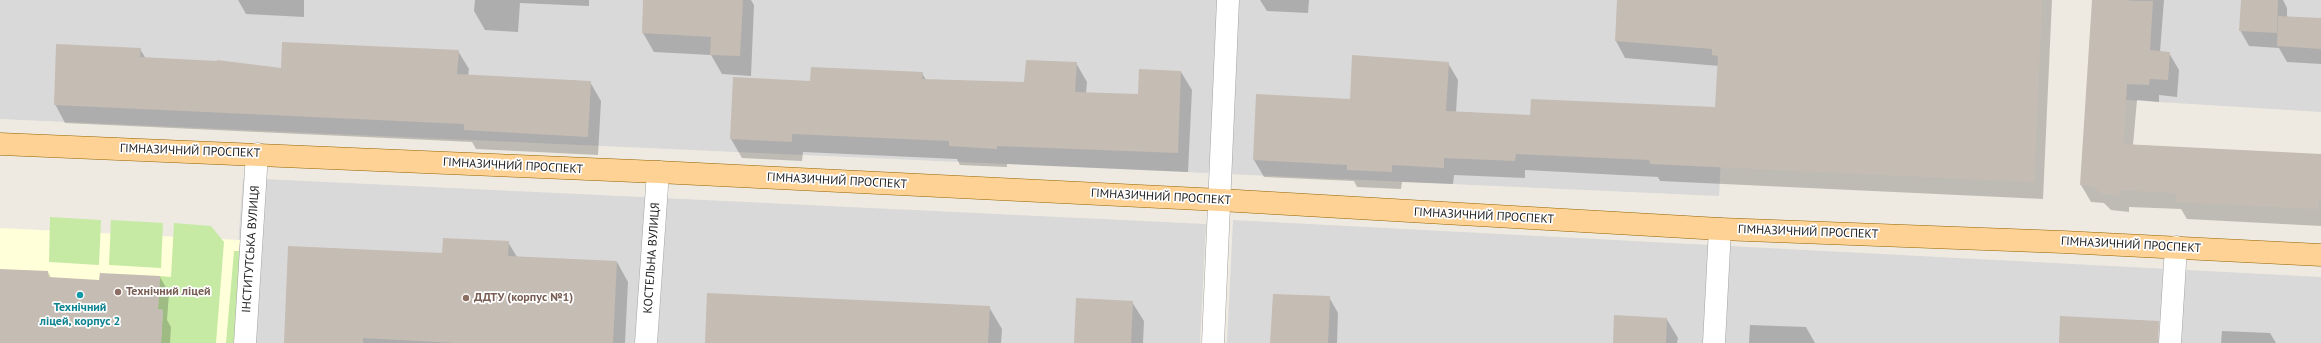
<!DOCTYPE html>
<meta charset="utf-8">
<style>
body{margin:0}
canvas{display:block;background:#eeeae1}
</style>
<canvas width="2321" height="343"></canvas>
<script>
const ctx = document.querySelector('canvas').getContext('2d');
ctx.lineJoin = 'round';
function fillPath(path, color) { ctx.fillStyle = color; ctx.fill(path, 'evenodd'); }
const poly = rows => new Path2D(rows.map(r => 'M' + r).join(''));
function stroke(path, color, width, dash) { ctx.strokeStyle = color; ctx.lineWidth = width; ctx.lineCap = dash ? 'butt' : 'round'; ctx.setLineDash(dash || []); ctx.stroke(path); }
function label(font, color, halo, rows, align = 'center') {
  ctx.font = font + ' "PT Sans",sans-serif'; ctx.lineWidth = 3.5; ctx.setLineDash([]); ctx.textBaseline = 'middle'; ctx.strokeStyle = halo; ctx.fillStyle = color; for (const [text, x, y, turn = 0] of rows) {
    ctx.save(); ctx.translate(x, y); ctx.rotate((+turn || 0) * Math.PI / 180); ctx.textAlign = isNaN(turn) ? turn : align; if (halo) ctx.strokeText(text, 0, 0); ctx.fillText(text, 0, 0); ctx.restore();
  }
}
fillPath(poly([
 [0,0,1729,0,1719,196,0,119],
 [2129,0,2321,0,2321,112,2126,100],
 [243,178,1206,224,1200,343,231,343],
 [1233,220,2321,277,2321,343,1227,343]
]), '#dad9d9');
fillPath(poly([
 [0,228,240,240,231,343,0,343]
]), '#ffffd9');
fillPath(poly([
 [50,217,101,220,99,265,49,262],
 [111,220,163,223,161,268,109,265],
 [174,223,211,226,224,242,216,343,161,343,163,310,158,309,160,276,171,277],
 [234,251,241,251,236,343,226,343]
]), '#c6eaa4');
fillPath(poly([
 [238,0,304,0,304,17,246,14],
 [475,0,589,0,589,6,520,3,518,32,485,30,474,11],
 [644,0,751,0,754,5,751,76,722,74,711,55,654,52,643,33],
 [1260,0,1309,0,1308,13,1267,11],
 [1618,0,2052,0,2043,199,1660,181,1658,177,1525,170,1525,178,1454,175,1453,184,1402,182,1401,189,1357,187,1354,181,1264,177,1254,160,1257,95,1351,100,1448,63,1458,80,1456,112,1531,116,1716,108,1719,66,1625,58,1616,41],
 [2093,0,2164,0,2160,52,2169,53,2179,70,2177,97,2159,95,2159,102,2137,100,2133,145,2321,155,2321,226,2187,219,2181,209,2129,207,2129,212,2111,210,2104,203,2091,202,2081,185],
 [2242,0,2283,0,2287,8,2287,18,2321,19,2321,64,2287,62,2279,48,2249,46,2240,30],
 [140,49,146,59,282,69,458,51,469,69,468,76,590,82,601,101,598,155,476,149,472,142,65,123,55,104],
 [1076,63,1087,82,1086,93,1139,95,1181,72,1192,90,1188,172,1007,164,1007,167,960,165,957,159,803,152,802,161,742,158,731,139,734,78,811,82,922,73,926,80,1025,83],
 [508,242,517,257,617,262,628,282,625,343,285,343,443,254],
 [0,270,48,272,51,278,100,281,160,277,169,293,167,320,171,327,170,343,0,343],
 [1329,297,1338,313,1337,343,1271,343],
 [1132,302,1144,321,1143,343,1075,343],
 [989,307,1002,329,1001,343,706,343],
 [1666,318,1678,338,1677,343,1614,343],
 [1750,325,1806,327,1815,343,1749,343],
 [2222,331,2270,333,2276,343,2221,343]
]), '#0003');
fillPath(poly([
 [643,0,743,0,740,56,710,55,711,37,642,33],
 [1617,0,2042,0,2034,182,1650,164,1649,160,1516,154,1515,161,1444,158,1444,168,1392,165,1392,172,1347,170,1347,165,1253,160,1256,94,1350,99,1352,55,1449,62,1446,111,1530,115,1531,99,1715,107,1718,56,1712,55,1712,49,1615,41],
 [2092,0,2153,1,2150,50,2170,52,2168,80,2150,79,2149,85,2127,84,2123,144,2321,154,2321,201,2319,200,2318,209,2176,202,2176,193,2120,190,2119,196,2100,193,2093,186,2080,185],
 [2241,0,2278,0,2277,33,2239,31],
 [2278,16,2321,18,2321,49,2277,46],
 [282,42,459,50,457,74,591,81,588,137,464,130,464,124,54,105,56,44,141,48,140,57,217,61,217,60,281,68],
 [1026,60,1077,62,1075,92,1138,94,1139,69,1181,71,1178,153,997,146,997,149,949,146,949,141,792,134,792,142,730,139,733,77,810,81,811,67,923,72,922,79,1024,82],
 [443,238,509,241,508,256,617,261,613,343,455,343,363,338,363,343,284,343,288,246,442,253],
 [0,269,48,271,48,277,99,280,100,273,160,276,158,309,163,310,161,343,0,343],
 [707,293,990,306,988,343,705,343],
 [1273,294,1330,296,1328,343,1270,343],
 [1076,298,1133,301,1131,343,1074,343],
 [1614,315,1667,318,1666,343,1613,343],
 [2060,316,2159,321,2158,343,2059,343]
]), '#c5bcb4');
const minor = poly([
 [245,343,257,154],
 [646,343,658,172],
 [1213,343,1228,0],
 [1714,343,1720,229],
 [2170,343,2176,247]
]);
const major = poly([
 [0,144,658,172,1220,200,1720,229,2063,242,2321,255]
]);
stroke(minor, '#a3a3a3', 23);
stroke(major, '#946400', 23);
stroke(minor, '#fff', 22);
stroke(major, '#fed295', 22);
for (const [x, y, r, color] of [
 [118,292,4,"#8d6e63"],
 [80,295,4,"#0f9aa8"],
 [466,298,4,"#8d6e63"]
]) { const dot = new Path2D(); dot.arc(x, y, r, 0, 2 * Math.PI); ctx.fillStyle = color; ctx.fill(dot); stroke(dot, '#fff', 1.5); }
label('12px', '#1c1c1c', '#fff', [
 ["ГІМНАЗИЧНИЙ ПРОСПЕКТ",190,151,2],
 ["ГІМНАЗИЧНИЙ ПРОСПЕКТ",513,166,3],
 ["ГІМНАЗИЧНИЙ ПРОСПЕКТ",837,181,3],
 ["ГІМНАЗИЧНИЙ ПРОСПЕКТ",1161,197,3],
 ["ГІМНАЗИЧНИЙ ПРОСПЕКТ",1484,216,3],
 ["ГІМНАЗИЧНИЙ ПРОСПЕКТ",1808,232,2],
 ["ГІМНАЗИЧНИЙ ПРОСПЕКТ",2131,245,3],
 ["ІНСТИТУТСЬКА ВУЛИЦЯ",251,249,-86],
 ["КОСТЕЛЬНА ВУЛИЦЯ",652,258,-86]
]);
label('bold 12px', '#785e54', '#fff', [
 ["Технічний ліцей",126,292],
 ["ДДТУ (корпус №1)",474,298]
], 'left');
label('bold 12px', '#0d838f', '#fff', [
 ["Технічний",80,308],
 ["ліцей, корпус 2",80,322]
]);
</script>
